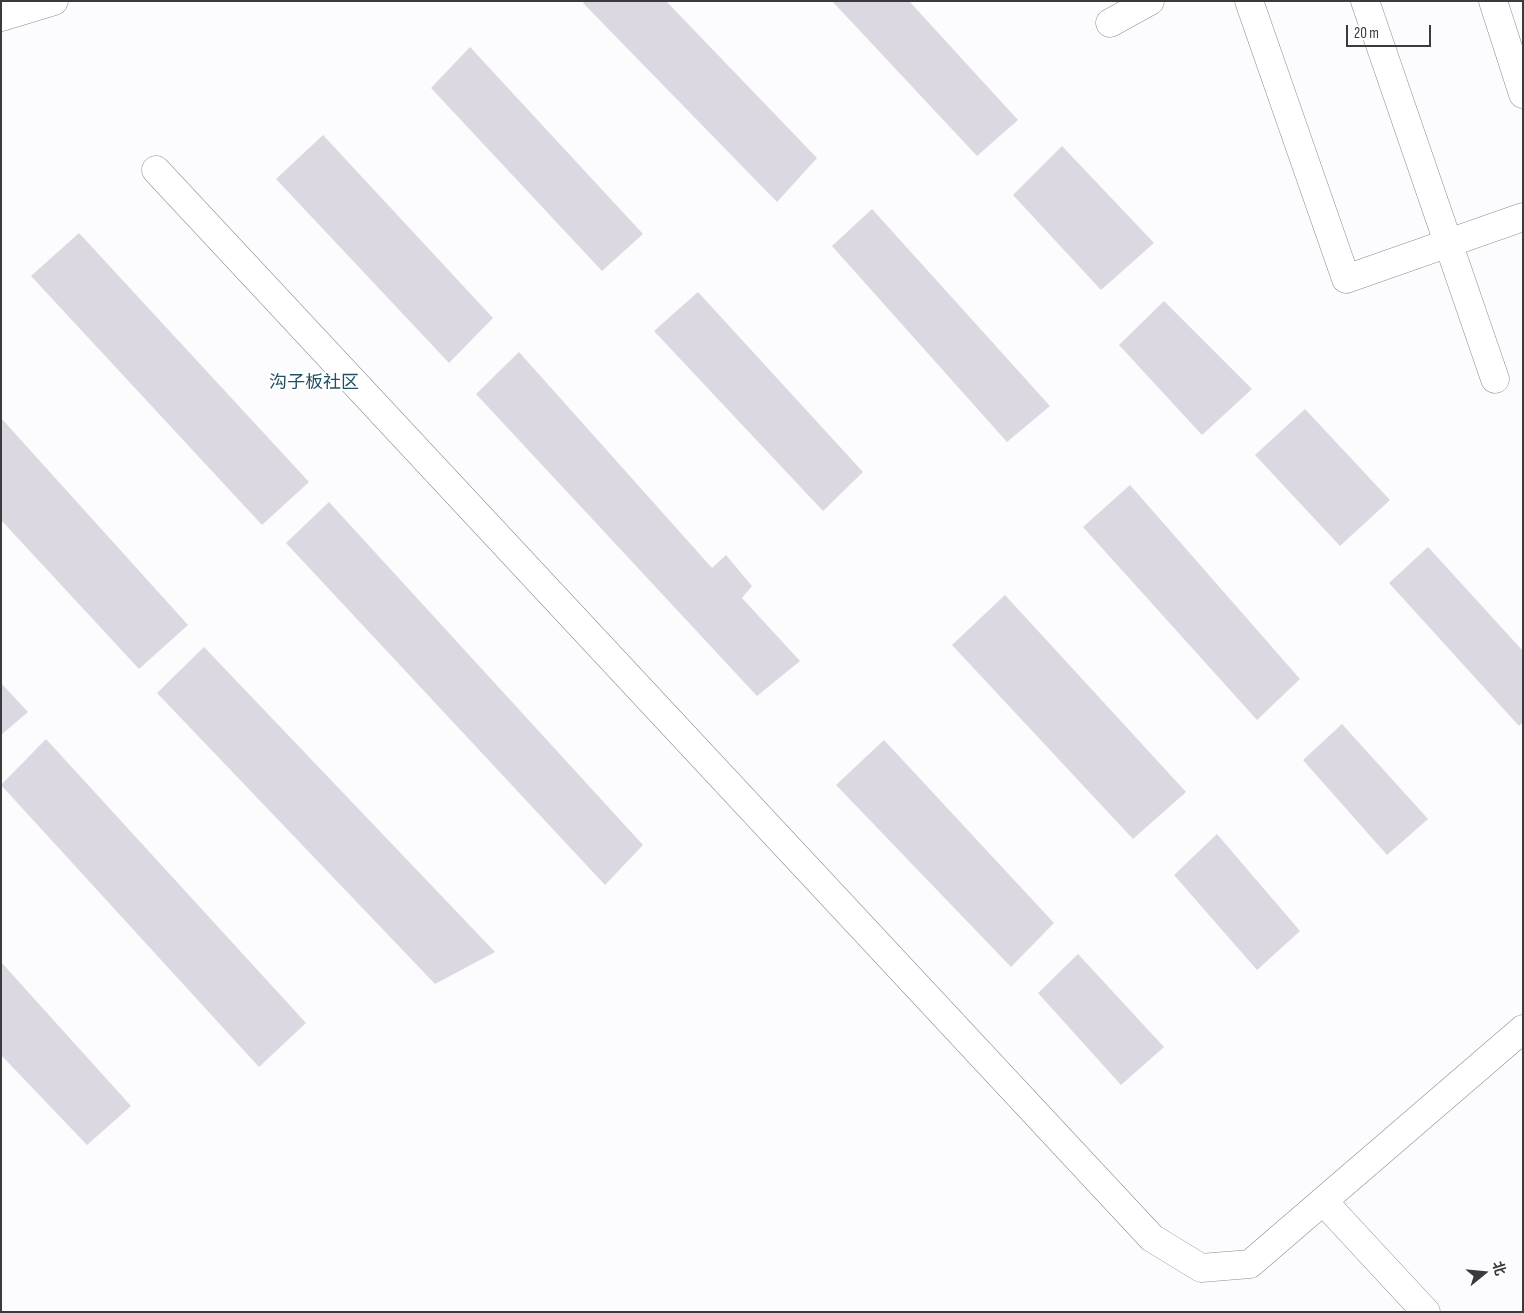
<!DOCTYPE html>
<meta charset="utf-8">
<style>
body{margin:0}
#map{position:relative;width:1524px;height:1313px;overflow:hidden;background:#fcfbfe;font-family:"Sofia Sans Condensed","Noto Sans SC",sans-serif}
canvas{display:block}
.frame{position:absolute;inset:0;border:2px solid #3b3a3d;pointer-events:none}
.north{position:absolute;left:1459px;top:1248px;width:50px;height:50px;-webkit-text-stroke:4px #fff;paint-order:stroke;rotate:73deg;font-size:14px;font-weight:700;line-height:20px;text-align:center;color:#3b3a3d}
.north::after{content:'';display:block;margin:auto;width:18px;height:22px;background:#3b3a3d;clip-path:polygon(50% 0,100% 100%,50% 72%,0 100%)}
.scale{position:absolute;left:1346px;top:25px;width:85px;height:22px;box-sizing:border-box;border:2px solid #3b3a3d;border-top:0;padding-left:6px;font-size:15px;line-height:18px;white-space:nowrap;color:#3b3a3d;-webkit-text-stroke:4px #fff;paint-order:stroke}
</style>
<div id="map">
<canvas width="1524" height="1313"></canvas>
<div class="frame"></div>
<div class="north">北</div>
<div class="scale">20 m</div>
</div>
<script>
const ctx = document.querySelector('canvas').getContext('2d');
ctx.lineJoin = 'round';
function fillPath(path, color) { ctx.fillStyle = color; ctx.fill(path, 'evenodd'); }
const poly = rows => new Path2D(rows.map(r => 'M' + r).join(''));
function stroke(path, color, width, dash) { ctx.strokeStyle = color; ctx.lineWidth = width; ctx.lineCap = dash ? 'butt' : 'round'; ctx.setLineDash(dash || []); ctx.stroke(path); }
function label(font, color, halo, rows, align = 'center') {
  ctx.font = font + ' "Sofia Sans Condensed","Noto Sans SC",sans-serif'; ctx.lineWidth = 4; ctx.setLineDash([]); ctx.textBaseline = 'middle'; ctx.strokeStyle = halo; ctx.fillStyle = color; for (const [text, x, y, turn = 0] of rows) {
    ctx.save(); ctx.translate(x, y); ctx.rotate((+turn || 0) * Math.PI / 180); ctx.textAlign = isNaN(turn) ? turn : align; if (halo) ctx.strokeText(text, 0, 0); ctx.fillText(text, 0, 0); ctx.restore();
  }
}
fillPath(poly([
 [585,1,666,1,817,158,777,202,583,3],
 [832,1,909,1,1018,120,977,156],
 [470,47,643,234,602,271,431,88],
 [323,135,493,318,449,363,276,179],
 [1062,146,1154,243,1101,290,1013,195],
 [872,209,1050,406,1007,442,832,246],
 [79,233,309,482,262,525,31,276],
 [698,292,863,472,823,511,654,331],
 [1164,301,1252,389,1202,435,1119,345],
 [519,352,712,568,726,555,752,586,742,598,800,661,757,696,476,394],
 [1305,409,1390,500,1340,546,1255,455],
 [1,418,188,625,139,669,1,520],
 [1130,485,1300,679,1257,720,1083,527],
 [329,502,643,845,605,885,286,543],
 [1428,547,1523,651,1523,722,1519,726,1389,583],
 [1005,595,1186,792,1133,839,952,645],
 [204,647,495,952,435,984,157,693],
 [1,683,28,712,1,735],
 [1342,724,1428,819,1387,855,1303,760],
 [46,739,306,1023,259,1067,1,785],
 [884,740,1054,923,1011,967,836,785],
 [1217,834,1300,931,1257,970,1174,875],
 [1078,954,1164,1047,1121,1085,1038,993],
 [1,962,131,1106,87,1145,1,1055]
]), '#dcd8e1');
const minor = poly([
 [1249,1,1346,279,1523,217],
 [1365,1,1495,379],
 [1493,1,1523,94],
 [1,17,54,1],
 [1110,23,1150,1],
 [156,170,1152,1238,1201,1268,1250,1264,1523,1029],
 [1323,1201,1426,1312]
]);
stroke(minor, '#8e8b93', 29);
stroke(minor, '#fff', 28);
label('18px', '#1f5162', '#fff', [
 ["沟子板社区",314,383]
]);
</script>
